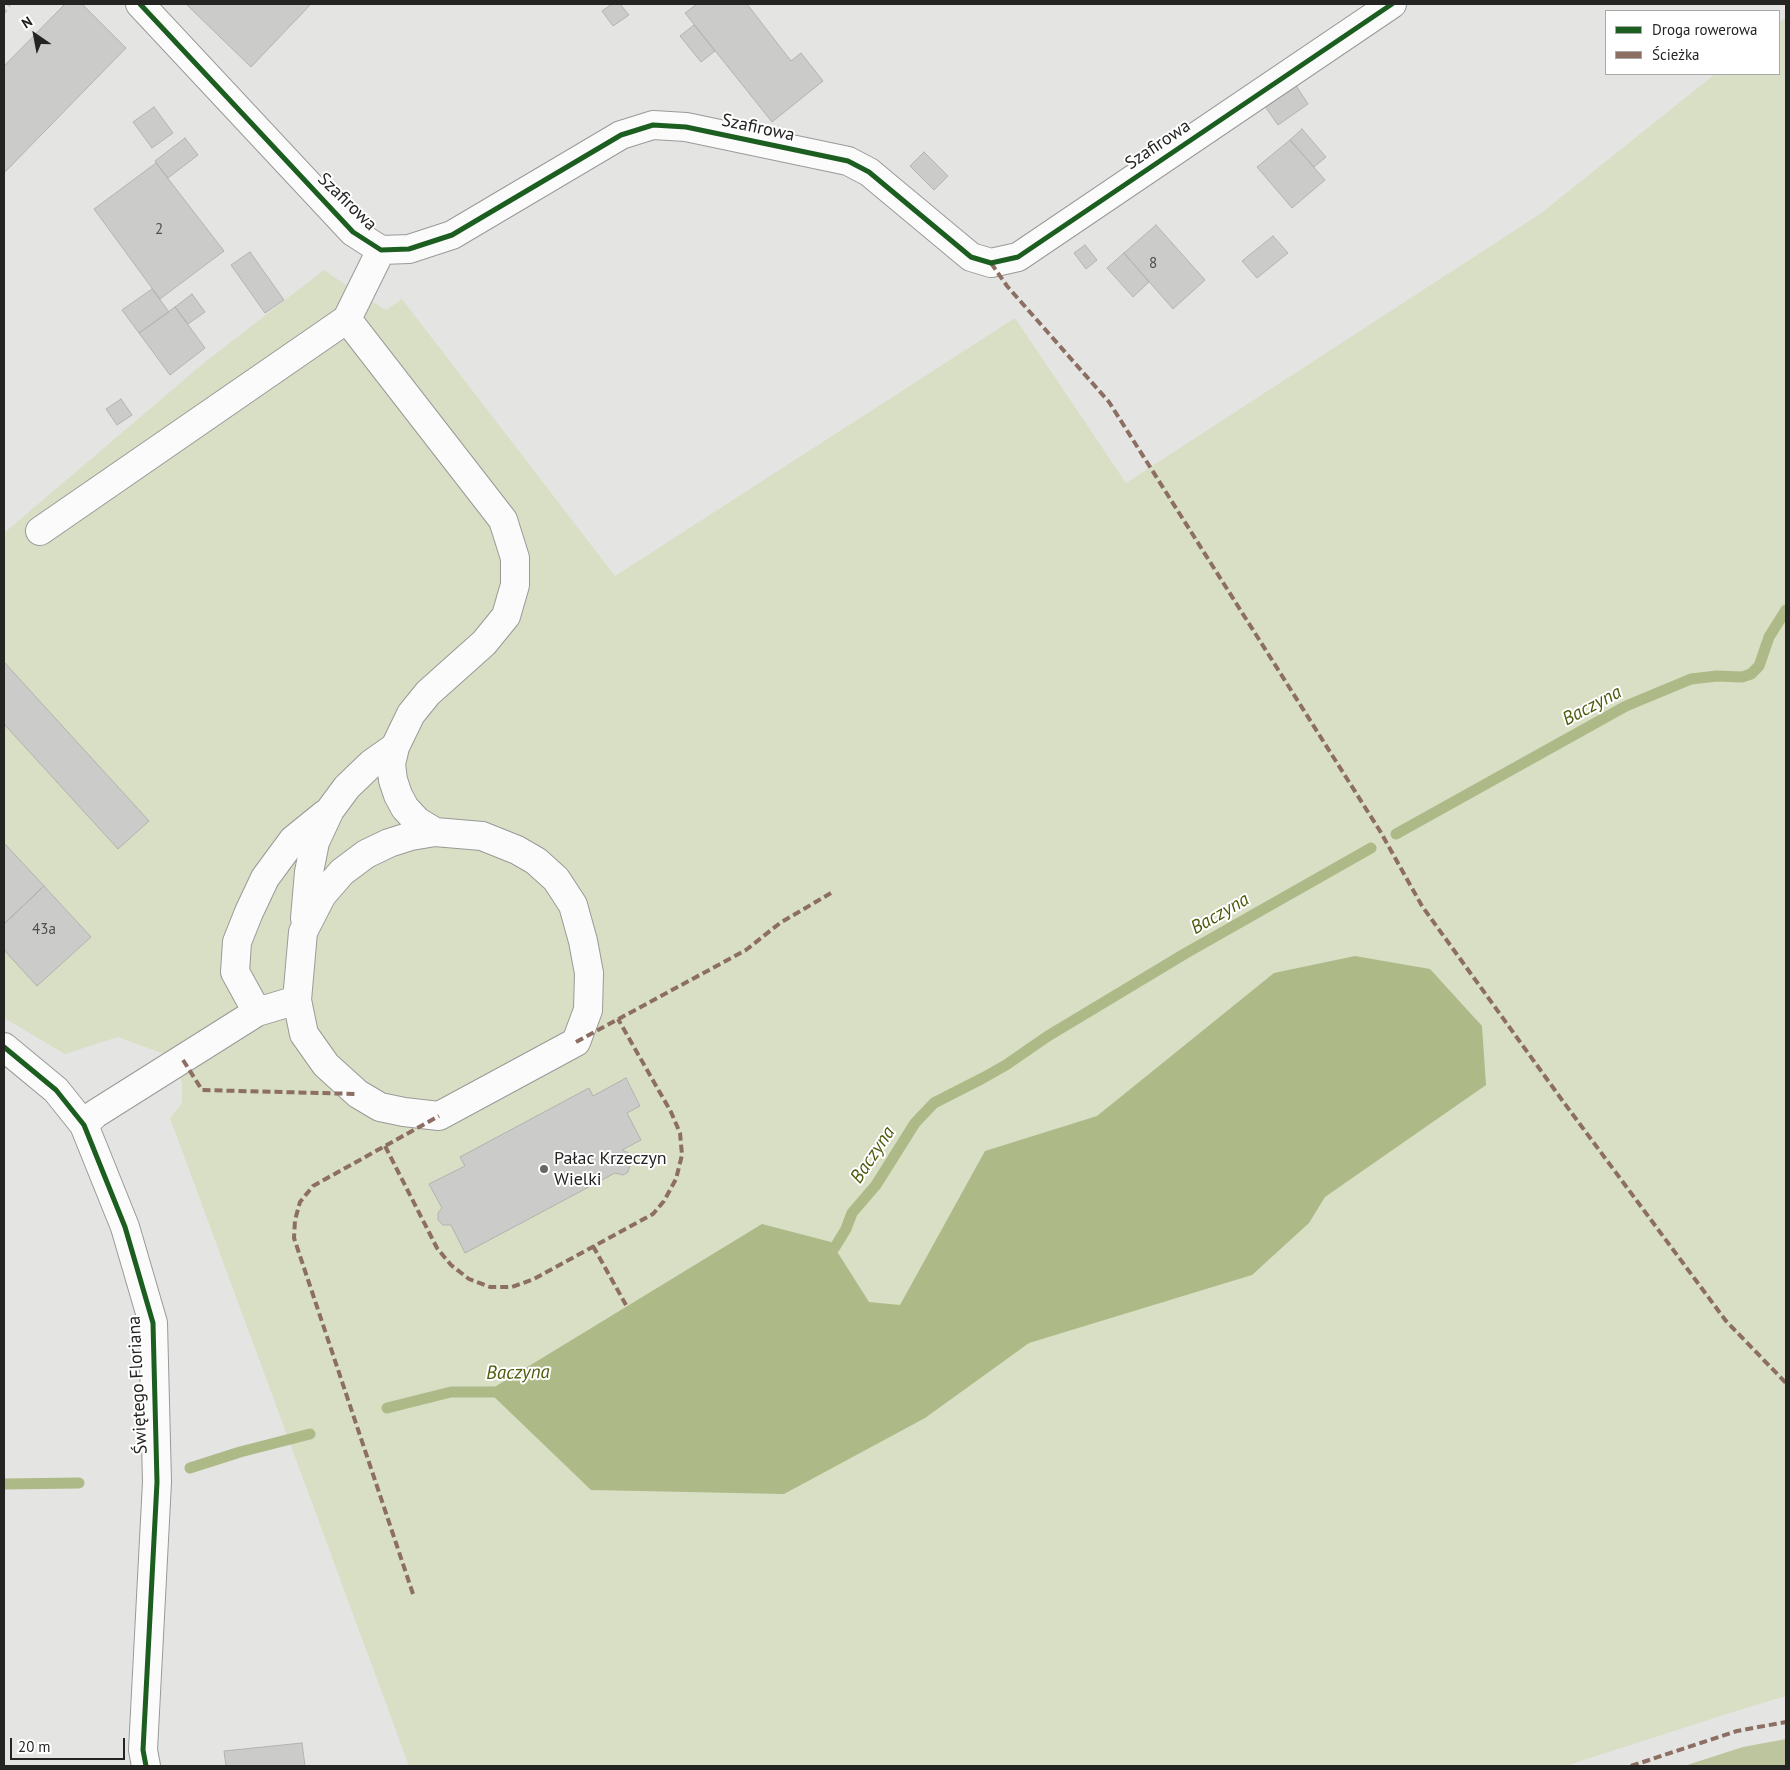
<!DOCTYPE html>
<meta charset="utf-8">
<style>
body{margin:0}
#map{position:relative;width:1790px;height:1770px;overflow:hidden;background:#e4e5e2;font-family:"PT Sans",sans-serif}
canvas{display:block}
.frame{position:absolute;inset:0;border:5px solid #242523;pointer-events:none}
.legend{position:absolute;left:1605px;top:10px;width:175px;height:65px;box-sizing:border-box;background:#fff;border:1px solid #a7a8a7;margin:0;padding:6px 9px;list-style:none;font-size:15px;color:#242523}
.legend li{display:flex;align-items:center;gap:10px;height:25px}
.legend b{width:25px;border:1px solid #a7a8a7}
.north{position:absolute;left:10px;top:10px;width:50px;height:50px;-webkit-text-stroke:4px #fff;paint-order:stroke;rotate:327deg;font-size:14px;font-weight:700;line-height:20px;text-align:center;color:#242523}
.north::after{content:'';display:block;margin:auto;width:18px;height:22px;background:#242523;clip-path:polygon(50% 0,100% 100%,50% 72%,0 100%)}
.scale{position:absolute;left:10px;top:1738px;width:115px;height:22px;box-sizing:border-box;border:2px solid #242523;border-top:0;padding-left:6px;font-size:15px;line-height:18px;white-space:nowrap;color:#242523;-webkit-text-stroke:4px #fff;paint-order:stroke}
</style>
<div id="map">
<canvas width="1790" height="1770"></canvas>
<div class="frame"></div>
<ul class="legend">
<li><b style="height:6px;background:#1b5e20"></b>Droga rowerowa</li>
<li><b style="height:6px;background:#8d6e63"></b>Ścieżka</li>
</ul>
<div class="north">N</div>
<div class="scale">20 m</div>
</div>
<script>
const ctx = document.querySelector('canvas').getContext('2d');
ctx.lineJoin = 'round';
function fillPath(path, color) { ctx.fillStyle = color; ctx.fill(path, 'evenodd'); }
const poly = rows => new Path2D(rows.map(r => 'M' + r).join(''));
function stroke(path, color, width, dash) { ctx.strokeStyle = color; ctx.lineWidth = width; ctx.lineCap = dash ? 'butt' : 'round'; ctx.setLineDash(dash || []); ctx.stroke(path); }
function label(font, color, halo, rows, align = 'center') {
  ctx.font = font + ' "PT Sans",sans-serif'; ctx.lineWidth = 4; ctx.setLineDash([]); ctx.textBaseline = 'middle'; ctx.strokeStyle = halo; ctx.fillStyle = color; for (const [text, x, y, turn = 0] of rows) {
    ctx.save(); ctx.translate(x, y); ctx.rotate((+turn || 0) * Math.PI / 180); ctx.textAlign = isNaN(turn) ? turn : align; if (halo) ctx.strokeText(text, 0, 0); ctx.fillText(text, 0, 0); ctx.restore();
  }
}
fillPath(poly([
 [1786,17,1786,1696,1733,1712,1565,1766,409,1766,170,1118,182,1103,182,1081,164,1054,118,1037,65,1054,4,1018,4,533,205,362,324,270,359,294,386,310,402,299,615,576,1015,318,1126,483,1540,214,1715,74,1779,74,1779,23]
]), '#d8dfc4');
fillPath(poly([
 [1786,1739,1786,1766,1684,1766,1743,1747]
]), '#bcc59e');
fillPath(poly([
 [1355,956,1430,969,1482,1026,1486,1085,1325,1197,1309,1223,1252,1275,1029,1343,925,1418,784,1494,591,1490,488,1391,762,1224,831,1242,869,1302,900,1305,985,1151,1097,1116,1274,973]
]), '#aeb988');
stroke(poly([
 [1396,834,1626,706,1691,679,1717,676,1742,677,1751,674,1759,666,1769,637,1786,610],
 [822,1255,835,1247,846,1229,852,1213,876,1185,915,1123,934,1103,983,1078,1006,1065,1048,1036,1186,953,1371,848],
 [387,1408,451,1392,503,1392],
 [190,1468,240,1452,310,1434],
 [4,1484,79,1483]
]), '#aeb988', 11);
const building = poly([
 [65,4,82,4,126,48,4,173,4,66,65,4],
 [186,4,311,4,251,67,186,4],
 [612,4,620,4,629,15,613,26,602,11,612,4],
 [697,4,747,4,791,61,801,53,823,81,772,122,685,13,697,4],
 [694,25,715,51,701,62,680,36,694,25],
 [1295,84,1308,104,1278,125,1264,105,1295,84],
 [154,107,173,133,152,148,133,122,154,107],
 [1302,129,1326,157,1314,167,1290,140,1302,129],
 [185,138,198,155,168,178,155,161,185,138],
 [1290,140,1325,180,1292,208,1257,167,1290,140],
 [924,152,948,176,934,190,910,166,924,152],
 [156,163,224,251,160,299,94,209,156,163],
 [1156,225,1205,280,1173,309,1124,253,1156,225],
 [1273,236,1288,253,1257,278,1242,261,1273,236],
 [1085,245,1097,260,1086,269,1074,253,1085,245],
 [250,252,284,300,265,313,231,265,250,252],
 [1124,253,1149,282,1133,297,1107,268,1124,253],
 [152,289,169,312,139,333,122,310,152,289],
 [192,294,205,312,188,324,175,307,192,294],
 [175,307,205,348,170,375,139,333,175,307],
 [121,399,132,415,117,425,106,409,121,399],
 [4,662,149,821,118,849,4,724,4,662],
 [4,843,44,886,4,924,4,843],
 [44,886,91,937,37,986,4,950,4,924,44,886],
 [626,1078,640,1106,627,1113,641,1140,622,1150,629,1153,632,1159,628,1172,623,1175,615,1173,465,1253,451,1225,443,1225,438,1220,438,1213,442,1208,429,1184,465,1166,460,1157,589,1088,593,1096,626,1078],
 [302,1743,305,1766,226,1766,224,1751,302,1743]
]);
fillPath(building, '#cbcbc9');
stroke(building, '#b2b3b0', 1);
const minor = poly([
 [140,4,353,232,381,250,409,249,452,235,621,135,653,125,686,127,848,161,869,172,971,257,991,263,1018,257,1392,4],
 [40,531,347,319],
 [395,747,391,764,393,780,398,795,405,808,417,821,435,832],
 [435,832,482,836,517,850,536,861,556,879,573,905,583,941,589,973,588,1010,576,1042,439,1116,404,1112,380,1107,358,1094,326,1065,304,1034,297,1000,303,932,322,895,342,872,366,854,389,843,411,836,435,832],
 [305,918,309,872,315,842,330,810,347,787,371,764,395,747,411,714,428,693,484,643,506,616,515,585,515,558,503,520,347,319,381,250],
 [257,1012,235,972,237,942,249,912,265,878,293,840,325,814],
 [4,1047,56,1090,84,1125,125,1227,153,1323,157,1482,143,1750,146,1766],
 [84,1125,95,1114,257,1012,297,1000]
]);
stroke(minor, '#999a98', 30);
stroke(poly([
 [4,13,10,4]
]), '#c5c5c5', 3, [4, 4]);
stroke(minor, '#fbfbfb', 28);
stroke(poly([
 [991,263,1007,286,1109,402,1380,831,1422,906,1562,1100,1726,1321,1786,1383],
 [576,1042,746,950,780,923,831,893],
 [183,1060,202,1090,358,1094],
 [385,1146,437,1248,451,1265,469,1279,490,1287,512,1287,534,1279,653,1214,664,1201,676,1179,682,1155,680,1133,671,1112,618,1019],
 [593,1246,626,1305],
 [413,1594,294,1238,295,1220,300,1202,313,1186,439,1116],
 [1631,1766,1737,1731,1786,1722]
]), '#8d6e63', 4, [8, 4]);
stroke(poly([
 [140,4,353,232,381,250,409,249,452,235,621,135,653,125,686,127,848,161,869,172,971,257,991,263,1018,257,1392,4],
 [4,1047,56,1090,84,1125,125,1227,153,1323,157,1482,143,1750,146,1766]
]), '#1b5e20', 5);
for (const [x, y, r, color] of [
 [544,1169,5,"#676866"]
]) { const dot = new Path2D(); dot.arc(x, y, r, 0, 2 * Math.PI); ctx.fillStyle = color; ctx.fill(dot); stroke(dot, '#fff', 2); }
label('15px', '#4e4e4c', null, [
 ["2",159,230],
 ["8",1153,264],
 ["43a",44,930]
]);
label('18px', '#242523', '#fff', [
 ["Szafirowa",758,128,12],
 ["Szafirowa",1158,145,-34],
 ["Szafirowa",347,202,44],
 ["Świętego Floriana",138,1385,-93]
]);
label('18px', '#242523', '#fff', [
 ["Pałac Krzeczyn",554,1159],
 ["Wielki",554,1180]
], 'left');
label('italic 19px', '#4e5b0d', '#fff', [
 ["Baczyna",1592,706,-28],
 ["Baczyna",1220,914,-30],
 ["Baczyna",873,1155,-56],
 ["Baczyna",518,1373,-1]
]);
</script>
